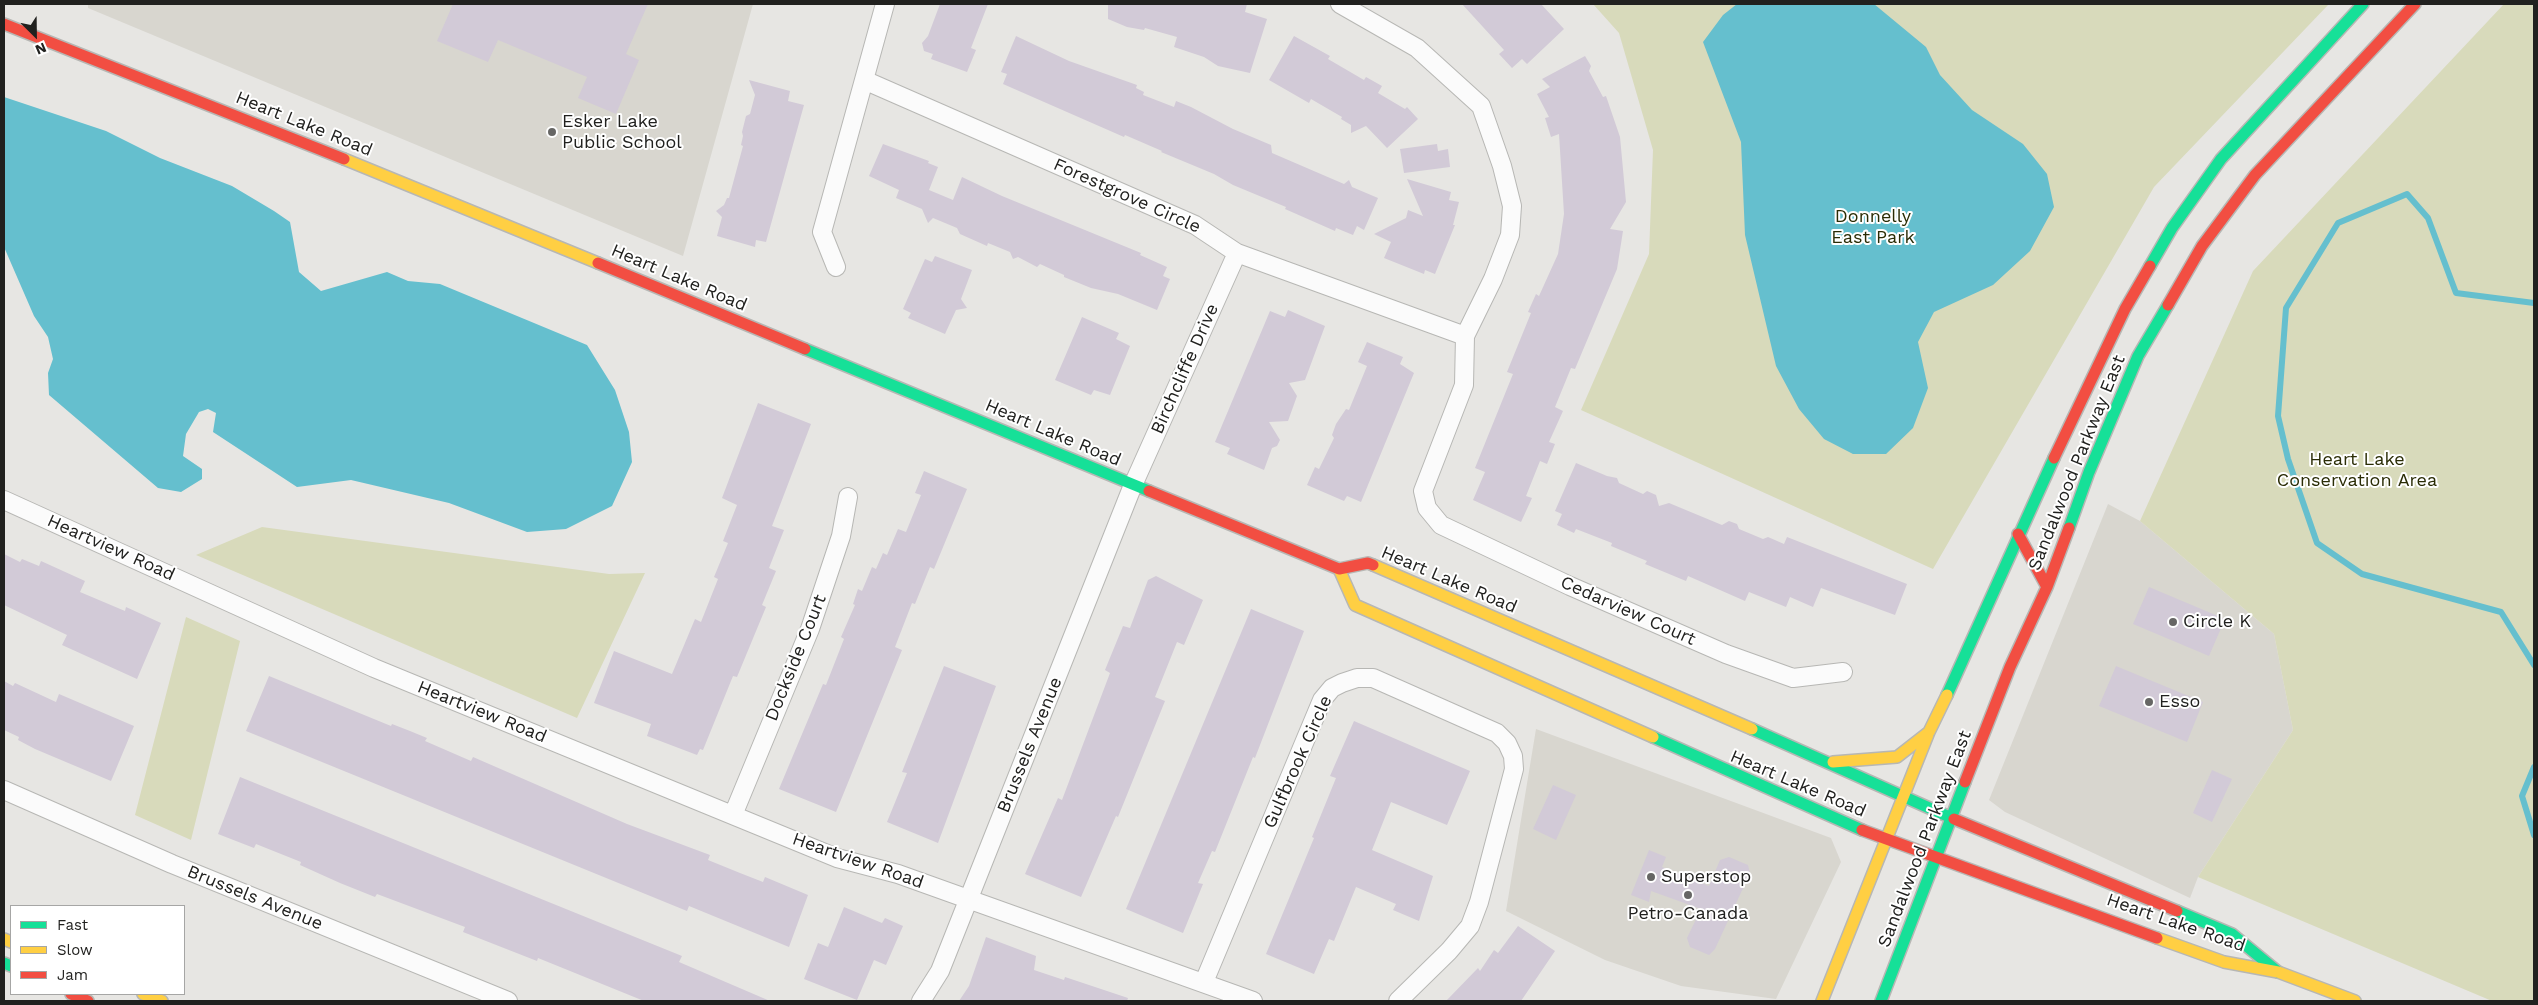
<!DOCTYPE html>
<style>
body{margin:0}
#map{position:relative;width:2538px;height:1005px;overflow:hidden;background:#e7e6e3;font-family:"Work Sans",sans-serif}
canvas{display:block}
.frame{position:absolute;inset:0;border:5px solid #21211f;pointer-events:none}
.legend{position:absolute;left:10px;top:905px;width:175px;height:90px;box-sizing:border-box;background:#fff;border:1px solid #a6a6a5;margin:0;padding:6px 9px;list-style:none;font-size:15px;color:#21211f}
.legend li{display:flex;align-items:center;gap:10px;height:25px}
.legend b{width:25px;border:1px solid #a6a6a5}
.north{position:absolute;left:10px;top:10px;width:50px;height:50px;-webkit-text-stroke:4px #fff;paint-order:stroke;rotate:157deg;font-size:14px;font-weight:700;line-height:20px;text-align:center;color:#21211f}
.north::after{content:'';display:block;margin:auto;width:18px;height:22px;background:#21211f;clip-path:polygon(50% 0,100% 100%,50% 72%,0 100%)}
</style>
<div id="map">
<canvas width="2538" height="1005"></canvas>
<div class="frame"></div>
<ul class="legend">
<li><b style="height:6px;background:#16e098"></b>Fast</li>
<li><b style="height:6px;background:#ffcf43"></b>Slow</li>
<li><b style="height:6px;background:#f24e42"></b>Jam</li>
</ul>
<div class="north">N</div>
</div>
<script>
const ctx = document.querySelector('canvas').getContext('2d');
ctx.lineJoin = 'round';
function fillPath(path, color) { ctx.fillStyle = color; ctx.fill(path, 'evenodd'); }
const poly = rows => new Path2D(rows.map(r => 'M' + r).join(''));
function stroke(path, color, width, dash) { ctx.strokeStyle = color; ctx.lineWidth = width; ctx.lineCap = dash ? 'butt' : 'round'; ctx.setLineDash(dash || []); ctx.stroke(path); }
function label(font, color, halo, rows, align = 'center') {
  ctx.font = font + ' "Work Sans",sans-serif'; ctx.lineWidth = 4; ctx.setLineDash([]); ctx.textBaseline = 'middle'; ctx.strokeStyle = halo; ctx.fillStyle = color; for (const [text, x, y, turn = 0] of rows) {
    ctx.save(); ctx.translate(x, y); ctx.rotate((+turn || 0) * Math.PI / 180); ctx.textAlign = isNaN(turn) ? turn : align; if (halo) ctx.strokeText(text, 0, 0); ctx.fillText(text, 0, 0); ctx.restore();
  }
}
fillPath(poly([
 [88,4,753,4,683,256,88,8],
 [2108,504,2140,521,2274,634,2293,730,2198,877,2190,898,2005,812,1989,800],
 [1536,729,1831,838,1841,862,1776,999,1681,986,1605,960,1506,911]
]), '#d8d6cf');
fillPath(poly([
 [1593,4,2329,4,2154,187,1933,569,1581,410,1649,254,1653,150,1619,33],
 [2504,4,2534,4,2534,1001,2492,1001,2198,877,2293,730,2274,634,2140,521,2253,271],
 [262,527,609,574,645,573,577,718,196,555],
 [186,617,240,641,191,840,135,815]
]), '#d8dabb');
fillPath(poly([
 [1737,4,1874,4,1926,47,1940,75,1972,110,2023,144,2047,174,2054,207,2030,251,1993,285,1934,312,1918,342,1928,388,1913,428,1886,454,1853,454,1824,439,1799,409,1776,366,1745,235,1741,142,1703,42,1723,15],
 [4,97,106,131,160,158,232,186,274,211,290,222,299,272,321,291,387,272,408,281,440,284,587,345,615,390,629,432,632,462,612,506,566,529,527,532,449,503,351,480,297,487,213,432,216,413,208,409,199,412,186,434,183,456,202,469,202,479,181,492,158,488,49,395,48,373,53,359,48,337,34,316,4,247]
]), '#65bfce');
stroke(poly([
 [2534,303,2456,293,2428,218,2407,194,2338,223,2286,308,2278,416,2288,459,2317,543,2362,574,2501,612,2534,665],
 [2534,767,2522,796,2534,835]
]), '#65bfce', 6);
fillPath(poly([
 [453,4,648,4,626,54,639,60,616,114,578,98,587,77,498,40,488,62,437,41],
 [940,4,988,4,971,48,976,50,967,72,931,59,933,54,924,51,922,43,928,36],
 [1108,4,1247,4,1245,12,1267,19,1250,73,1218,66,1204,57,1174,47,1177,37,1145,28,1144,30,1127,27,1108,19],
 [1462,4,1541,4,1564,29,1527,64,1522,59,1512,68,1499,54,1504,50],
 [1016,36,1069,61,1137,85,1136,88,1144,92,1143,95,1174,107,1176,101,1191,107,1233,129,1271,145,1272,153,1344,184,1349,180,1352,187,1378,198,1364,230,1357,226,1353,235,1336,228,1335,231,1285,209,1286,207,1233,185,1214,174,1161,152,1162,151,1125,135,1124,137,1003,84,1007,74,1001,72],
 [1294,36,1330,56,1328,59,1364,80,1366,77,1382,86,1378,93,1405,109,1407,107,1418,119,1387,148,1366,126,1351,133,1351,125,1341,119,1342,117,1311,99,1309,103,1269,80],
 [1585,56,1591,66,1589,71,1603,97,1606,96,1620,137,1626,202,1610,229,1623,231,1617,269,1575,369,1571,368,1555,407,1563,411,1549,442,1555,444,1547,464,1540,461,1526,496,1532,498,1521,522,1473,500,1485,472,1475,468,1513,374,1507,372,1531,313,1528,312,1536,294,1539,296,1558,254,1564,214,1559,134,1551,137,1545,118,1549,117,1537,94,1550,87,1542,79],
 [749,80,790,91,788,101,804,105,766,242,756,240,755,247,717,236,722,217,716,211,724,205,727,198,729,198,743,146,741,145,743,136,742,132,746,116,750,114,755,95],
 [883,144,929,161,928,163,938,167,929,190,953,200,962,177,1002,196,1141,253,1140,255,1167,267,1163,276,1170,279,1157,310,1118,294,1091,288,1064,277,1064,275,1040,264,1037,267,1018,257,1013,259,1010,252,988,243,987,246,960,234,957,228,933,218,928,223,922,209,896,198,899,190,869,176],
 [1437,144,1438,151,1448,149,1450,167,1404,173,1400,149],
 [1407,179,1451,192,1449,200,1459,202,1453,225,1455,225,1435,274,1425,270,1424,274,1384,258,1391,242,1374,234,1406,218,1408,210,1423,216],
 [935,256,972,270,961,299,967,308,956,310,945,334,908,318,911,313,903,309,925,259,932,262],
 [1288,310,1325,326,1305,380,1289,383,1297,396,1288,421,1269,422,1280,440,1277,446,1272,448,1264,470,1227,454,1230,448,1215,442,1270,311,1285,317],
 [1082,317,1119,333,1116,339,1130,346,1110,395,1094,390,1091,395,1055,380],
 [1367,342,1403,357,1400,364,1414,373,1361,502,1347,496,1344,501,1307,485,1315,467,1319,469,1334,438,1332,435,1336,424,1346,409,1349,410,1367,366,1358,362],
 [758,403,811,424,772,526,784,530,769,568,776,571,762,605,766,607,737,677,733,676,703,750,700,749,697,755,647,736,651,724,594,703,614,651,672,674,695,619,701,622,718,579,714,577,728,543,723,541,737,505,722,498],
 [1576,463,1607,476,1617,478,1619,483,1643,494,1647,491,1656,495,1659,506,1669,503,1722,525,1729,521,1737,524,1739,529,1763,539,1768,537,1784,544,1787,537,1907,584,1895,615,1821,588,1813,607,1790,597,1786,607,1749,592,1745,601,1688,576,1686,581,1645,564,1647,561,1611,546,1612,543,1576,529,1574,533,1557,525,1562,514,1555,511],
 [924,471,967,489,934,569,930,567,915,604,912,603,895,647,902,650,836,812,779,789,823,684,826,685,844,639,841,637,855,605,853,604,858,589,862,591,872,567,876,569,883,553,887,555,898,529,906,532,921,495,915,493],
 [4,554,20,562,22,559,39,566,41,561,85,581,80,592,125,611,126,607,161,623,137,679,62,645,67,635,4,605],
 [1156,576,1203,600,1184,645,1177,642,1155,697,1165,701,1118,817,1116,816,1081,897,1025,874,1058,798,1062,800,1110,673,1105,670,1123,626,1130,628,1148,580],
 [2149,587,2225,619,2209,656,2133,624],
 [1251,609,1304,631,1255,758,1253,757,1215,852,1212,851,1198,883,1203,884,1183,933,1126,909],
 [944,666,996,686,938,843,887,822,907,773,902,772],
 [2116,666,2203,702,2187,742,2099,706],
 [269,676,391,726,392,724,410,731,427,738,425,741,471,761,473,757,627,824,710,855,708,860,740,873,763,882,765,877,808,895,789,947,689,906,687,911,246,731],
 [4,681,13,686,15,683,56,702,59,694,134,726,111,781,35,749,18,740,19,737,4,730],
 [1354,721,1470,771,1447,825,1391,802,1372,850,1433,876,1419,921,1393,910,1396,904,1356,887,1334,941,1329,939,1314,974,1266,954,1314,838,1312,837,1336,778,1330,776],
 [2212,770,2232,779,2212,822,2193,813],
 [240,777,682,956,679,962,770,1001,644,1001,538,958,537,961,463,932,465,927,377,894,375,897,340,883,300,865,301,862,256,844,254,848,218,834],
 [1553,785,1576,795,1556,840,1533,829],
 [1649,850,1666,857,1662,867,1709,886,1720,860,1729,857,1748,865,1750,873,1715,949,1709,955,1690,947,1687,938,1701,909,1651,891,1649,902,1631,895],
 [844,907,882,923,885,918,903,926,886,965,874,960,857,1000,804,979,818,943,828,947],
 [1518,926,1555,951,1521,1001,1446,1001,1478,968,1480,971,1494,950,1498,953],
 [986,937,1036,956,1034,970,1064,980,1065,977,1128,998,1127,1001,959,1001,969,986]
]), '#d2cad7');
const street = poly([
 [1340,4,1417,48,1481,106,1502,166,1512,206,1510,235,1493,279,1465,336,1464,385,1423,491,1427,508,1441,525,1570,586,1726,654,1793,678,1843,672],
 [864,80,1195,225,1237,253,1465,336],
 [836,267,822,232,885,4],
 [4,500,374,668,837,858,898,874,1253,1001],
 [4,790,172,864,508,1001],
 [733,815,810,629,841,536,848,497],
 [1204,982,1322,700,1332,688,1342,683,1357,678,1373,678,1497,733,1507,743,1513,756,1514,769,1479,902,1470,926,1449,951,1398,1001],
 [921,1001,940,971,1133,485,1237,253]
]);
const fast = poly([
 [2150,266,2172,228,2221,159,2363,4],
 [805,349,1149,491],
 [2069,528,2089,472,2138,356,2168,305],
 [1947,695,2054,458],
 [1752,729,1954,819],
 [1653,737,1862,830],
 [2177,911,2232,934,2278,972],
 [4,963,11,966],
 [1881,1001,1965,782]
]);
const slow = poly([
 [344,159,598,263],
 [1373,565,1752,729],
 [1339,569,1355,605,1653,737],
 [1833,762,1897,757,1929,732],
 [2157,938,2224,962,2278,972,2355,1001],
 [4,939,11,942],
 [143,994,162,1001],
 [1822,1001,1929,732,1947,695]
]);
const jam = poly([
 [4,24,344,159],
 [598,263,805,349],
 [2168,305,2202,246,2255,175,2415,4],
 [2054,458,2125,309,2150,266],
 [1149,491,1339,569,1368,563,1373,565],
 [2018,534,2047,587],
 [1965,782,2010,667,2047,587,2069,528],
 [1954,819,2177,911],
 [1862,830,2157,938],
 [71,994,88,1001]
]);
stroke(street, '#b7b7b4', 20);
stroke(fast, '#b7b7b4', 14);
stroke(slow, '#b7b7b4', 14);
stroke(jam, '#b7b7b4', 14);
stroke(street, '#fbfbfb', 18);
stroke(fast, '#16e098', 11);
stroke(slow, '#ffcf43', 11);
stroke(jam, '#f24e42', 11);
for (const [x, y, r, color] of [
 [552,132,5,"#666664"],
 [2173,622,5,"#666664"],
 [2149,702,5,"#666664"],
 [1651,877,5,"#666664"],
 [1688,895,5,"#666664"]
]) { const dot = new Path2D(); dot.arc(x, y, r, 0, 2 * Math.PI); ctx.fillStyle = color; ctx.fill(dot); stroke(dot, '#fff', 2); }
label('18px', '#21211f', '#fff', [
 ["Esker Lake",562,122],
 ["Public School",562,143],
 ["Circle K",2183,622],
 ["Esso",2159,702],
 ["Superstop",1661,877],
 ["Petro-Canada",1688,914,"center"]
], 'left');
label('18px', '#21211f', '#fff', [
 ["Heart Lake Road",304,124,22],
 ["Forestgrove Circle",1127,196,24],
 ["Heart Lake Road",679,278,23],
 ["Birchcliffe Drive",1185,369,-66],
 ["Heart Lake Road",1053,433,23],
 ["Sandalwood Parkway East",2077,463,-68],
 ["Heartview Road",111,548,24],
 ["Heart Lake Road",1449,580,23],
 ["Cedarview Court",1628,611,24],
 ["Dockside Court",796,658,-68],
 ["Heartview Road",482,712,22],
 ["Brussels Avenue",1030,745,-68],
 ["Gulfbrook Circle",1298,762,-66],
 ["Heart Lake Road",1798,784,23],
 ["Sandalwood Parkway East",1925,839,-69],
 ["Heartview Road",858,861,19],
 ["Brussels Avenue",255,898,22],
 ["Heart Lake Road",2176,923,19]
]);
label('18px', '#2a2c05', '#fff', [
 ["Donnelly",1873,217],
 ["East Park",1873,238],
 ["Heart Lake",2357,460],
 ["Conservation Area",2357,481]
]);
</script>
